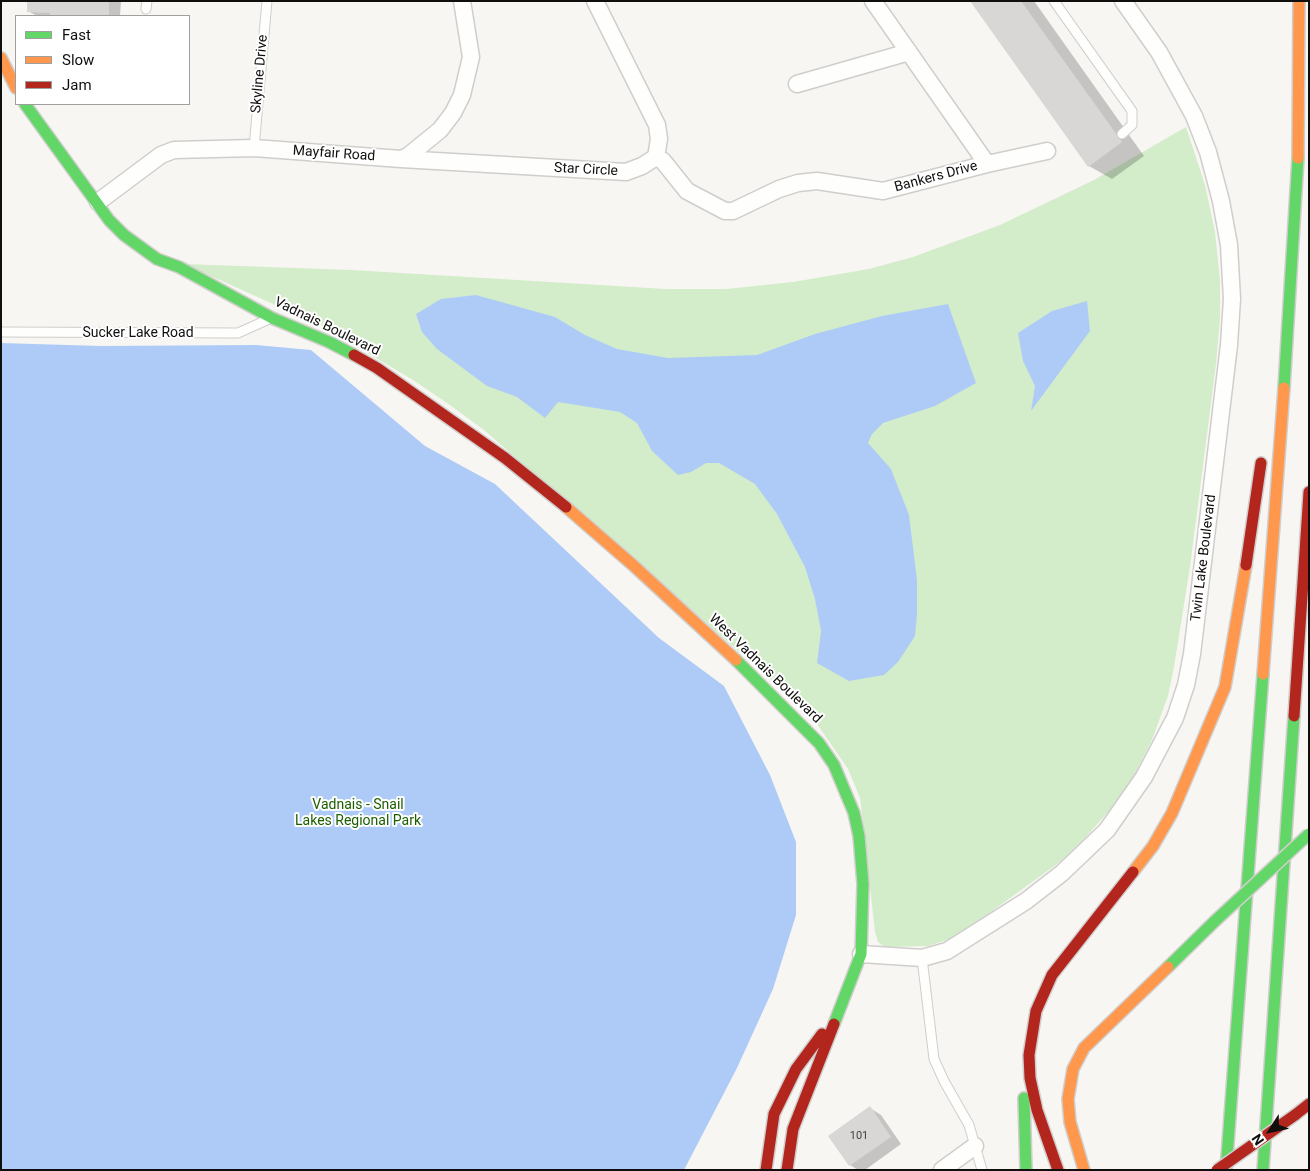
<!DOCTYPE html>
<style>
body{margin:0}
#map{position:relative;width:1310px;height:1171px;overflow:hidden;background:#f8f6f3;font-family:Roboto,sans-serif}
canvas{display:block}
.frame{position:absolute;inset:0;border:2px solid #100f0e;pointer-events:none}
.legend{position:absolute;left:15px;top:15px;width:175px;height:90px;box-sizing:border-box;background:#fff;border:1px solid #9f9f9f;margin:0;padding:6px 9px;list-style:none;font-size:15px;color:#100f0e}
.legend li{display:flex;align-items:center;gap:10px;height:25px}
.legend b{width:25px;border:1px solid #9f9f9f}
.north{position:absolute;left:1245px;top:1106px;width:50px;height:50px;-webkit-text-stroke:4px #fff;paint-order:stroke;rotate:235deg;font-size:14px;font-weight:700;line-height:20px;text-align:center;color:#100f0e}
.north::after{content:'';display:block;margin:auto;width:18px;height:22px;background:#100f0e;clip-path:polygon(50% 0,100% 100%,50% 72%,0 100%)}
</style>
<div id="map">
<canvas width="1310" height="1171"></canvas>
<div class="frame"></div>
<ul class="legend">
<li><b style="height:6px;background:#63d668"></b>Fast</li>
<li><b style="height:6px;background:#ff974d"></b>Slow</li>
<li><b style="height:6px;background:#b3261e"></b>Jam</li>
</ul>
<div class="north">N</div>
</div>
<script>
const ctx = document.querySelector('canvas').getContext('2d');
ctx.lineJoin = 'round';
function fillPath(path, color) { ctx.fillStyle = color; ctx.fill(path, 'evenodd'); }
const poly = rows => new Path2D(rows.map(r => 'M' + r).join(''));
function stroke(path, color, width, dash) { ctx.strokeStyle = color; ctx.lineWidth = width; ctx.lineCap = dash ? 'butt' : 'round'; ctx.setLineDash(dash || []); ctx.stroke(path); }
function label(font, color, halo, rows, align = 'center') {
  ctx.font = font + ' Roboto,sans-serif'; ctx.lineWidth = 4; ctx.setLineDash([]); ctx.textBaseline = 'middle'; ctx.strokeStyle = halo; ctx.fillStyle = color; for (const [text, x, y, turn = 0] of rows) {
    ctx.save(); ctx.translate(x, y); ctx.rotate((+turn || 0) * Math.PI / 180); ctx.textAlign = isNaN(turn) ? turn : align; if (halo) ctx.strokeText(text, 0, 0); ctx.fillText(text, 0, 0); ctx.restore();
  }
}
fillPath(poly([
 [1186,127,1205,185,1215,232,1220,281,1220,319,1216,364,1190,567,1174,667,1168,696,1152,740,1134,776,1116,803,1085,838,1061,861,984,917,950,939,928,946,885,947,878,942,875,932,860,798,848,769,817,724,791,697,484,430,450,405,413,380,320,325,184,264,352,270,666,289,726,289,793,282,869,269,913,257,1000,225,1094,180]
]), '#d3edca');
fillPath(poly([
 [476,295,555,317,585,335,617,349,668,358,757,355,815,334,882,316,948,304,976,383,935,406,883,423,872,434,868,443,891,469,909,515,917,580,917,614,915,636,898,662,884,675,849,681,817,663,821,631,815,599,805,567,777,514,755,484,719,463,706,463,691,472,678,475,652,451,637,423,620,412,558,402,545,418,517,397,487,386,437,349,422,332,416,314,441,299],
 [1087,301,1090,331,1031,411,1035,386,1023,361,1018,333,1052,311],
 [1,343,101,346,256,345,311,350,425,446,495,484,659,638,724,686,770,775,796,842,796,915,773,989,737,1068,684,1170,1,1170]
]), '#aecbf8');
fillPath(poly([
 [29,1,121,1,120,16,37,16,28,11],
 [971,1,1034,1,1144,156,1112,179,1089,166],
 [870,1108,881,1115,901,1144,865,1170,858,1170,850,1165,830,1136]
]), '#0003');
fillPath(poly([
 [27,1,109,1,109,16,50,16,50,13,27,12],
 [970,1,1021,1,1122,142,1088,167],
 [870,1106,891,1137,849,1166,828,1136]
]), '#d8d7d5');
const lane = poly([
 [1054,1,1132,111,1132,125,1122,134],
 [146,9,147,1],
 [254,148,267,1],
 [1,332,238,333,267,320],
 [922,958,934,1059,944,1081,969,1125,982,1170]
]);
const street = poly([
 [873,1,987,164],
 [797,84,909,52],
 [656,157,663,161,687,191,725,211,733,211,779,189,798,183,817,181,883,191,987,164,1047,151],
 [401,159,626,172,642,166,656,157,659,139,657,125,595,1],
 [98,202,161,155,174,150,254,148,401,159,408,156,440,130,453,113,462,95,471,57,462,1],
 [861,954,922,958,947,951,1026,901,1062,873,1107,830,1144,777,1175,718,1186,685,1192,654,1229,345,1232,299,1229,245,1221,201,1208,152,1194,116,1159,52,1123,1],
 [942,1170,975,1146]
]);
const fast = poly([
 [25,104,109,220,124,235,157,259,179,267,272,318,329,342,354,355],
 [1284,388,1298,158],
 [736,660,819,743,834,765,854,813,859,836,863,884,861,954,834,1024],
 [1168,967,1215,921],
 [1024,1098,1026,1170],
 [1226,1170,1263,674],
 [1263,1170,1294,716]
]);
const slow = poly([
 [1,58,16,88],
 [1298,158,1299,1],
 [566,507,634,566,736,660],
 [1263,674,1284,388],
 [1133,872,1153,846,1172,813,1225,687,1246,565],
 [1084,1170,1070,1122,1068,1099,1073,1069,1084,1048,1168,967]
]);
const jam = poly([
 [354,355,377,368,505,458,566,507],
 [1246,565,1261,463],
 [1294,716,1309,492],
 [1295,1115,1309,1104],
 [766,1170,774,1114,796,1069,822,1034],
 [787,1170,793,1129,834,1024],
 [1058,1170,1037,1110,1030,1078,1029,1055,1036,1011,1052,975,1133,872]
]);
stroke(lane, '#d0cecc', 11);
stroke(street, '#d0cecc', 19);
stroke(fast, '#d0cecc', 14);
stroke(slow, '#d0cecc', 14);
stroke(jam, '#d0cecc', 14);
stroke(lane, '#fefefd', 9);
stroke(street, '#fefefd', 16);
stroke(fast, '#63d668', 11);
stroke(slow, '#ff974d', 11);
stroke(jam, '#b3261e', 11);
const fastBridge = poly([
 [1215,921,1309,834]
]);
const jamBridge = poly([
 [1217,1170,1295,1115]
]);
stroke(fastBridge, '#d0cecc', 14, []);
stroke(jamBridge, '#d0cecc', 14, []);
stroke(fastBridge, '#63d668', 11);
stroke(jamBridge, '#b3261e', 11);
label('11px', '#424140', null, [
 ["101",859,1136]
]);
label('14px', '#100f0e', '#fff', [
 ["Skyline Drive",260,74,-85],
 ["Mayfair Road",334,154,4],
 ["Star Circle",586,170,3],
 ["Bankers Drive",936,177,-15],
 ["Vadnais Boulevard",327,327,26],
 ["Sucker Lake Road",138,333],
 ["Twin Lake Boulevard",1204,558,-83],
 ["West Vadnais Boulevard",765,669,44]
]);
label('14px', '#1b5e01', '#fff', [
 ["Vadnais - Snail",358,805],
 ["Lakes Regional Park",358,821]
]);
</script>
